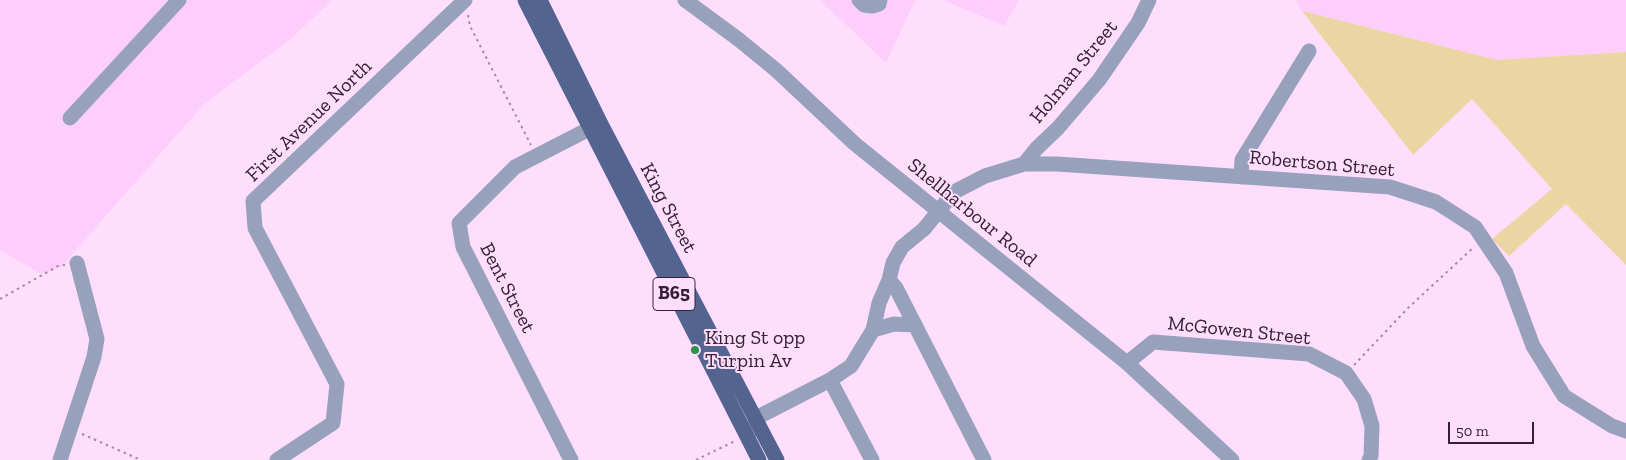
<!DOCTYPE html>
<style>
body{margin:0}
#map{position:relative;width:1626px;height:460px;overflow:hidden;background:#ffdefd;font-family:"Zilla Slab",serif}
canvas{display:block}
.scale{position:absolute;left:1448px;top:422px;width:86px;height:22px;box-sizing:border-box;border:2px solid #352134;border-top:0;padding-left:6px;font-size:15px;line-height:18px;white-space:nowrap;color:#352134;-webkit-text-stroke:4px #ffdefd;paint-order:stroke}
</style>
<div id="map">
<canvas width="1626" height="460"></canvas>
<div class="scale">50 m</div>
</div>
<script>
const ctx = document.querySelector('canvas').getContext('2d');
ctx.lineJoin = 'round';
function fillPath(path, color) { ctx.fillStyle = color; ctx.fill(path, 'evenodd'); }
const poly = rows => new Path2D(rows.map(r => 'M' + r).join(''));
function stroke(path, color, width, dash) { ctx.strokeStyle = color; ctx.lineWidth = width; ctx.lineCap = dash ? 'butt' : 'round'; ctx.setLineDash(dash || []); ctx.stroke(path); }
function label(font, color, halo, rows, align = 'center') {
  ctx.font = font + ' "Zilla Slab",serif'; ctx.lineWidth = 4; ctx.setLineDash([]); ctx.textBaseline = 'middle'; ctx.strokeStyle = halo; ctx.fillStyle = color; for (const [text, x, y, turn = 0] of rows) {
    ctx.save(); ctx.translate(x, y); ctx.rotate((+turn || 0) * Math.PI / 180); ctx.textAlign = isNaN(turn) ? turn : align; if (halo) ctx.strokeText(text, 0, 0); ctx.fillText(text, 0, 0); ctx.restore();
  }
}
fillPath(poly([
 [0,0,332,0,292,38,204,104,61,267,41,274,0,250],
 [820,0,915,0,886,63],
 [943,0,1019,0,1004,26],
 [1295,0,1626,0,1626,52,1497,60,1302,11]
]), '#fdcdfb');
fillPath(poly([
 [1302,11,1497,60,1626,52,1626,265,1566,204,1509,256,1492,239,1552,189,1472,99,1413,155]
]), '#ebd5a2');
stroke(poly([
 [468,15,470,26,531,145],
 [0,299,58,266,65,265],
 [1354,365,1408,308,1474,247],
 [82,434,141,460],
 [696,460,735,441]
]), '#a489a3', 2, [2.5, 4]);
stroke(poly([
 [685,0,738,39,776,70,855,144,1127,363,1232,460],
 [859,0,864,5,872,6,879,4,880,0],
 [70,118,179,0],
 [1024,164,1037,148,1058,128,1099,80,1138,23,1149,0],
 [1241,177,1242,160,1309,51],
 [889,280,896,288,984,460],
 [873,330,894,324,915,325],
 [1127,363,1153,342,1309,354,1346,373,1364,399,1372,426,1371,456,1369,460],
 [830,380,872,460],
 [753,430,756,418,830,380,851,366,873,330,879,303,889,280,893,263,902,247,924,229,954,192,985,176,1024,164,1057,164,1390,187,1436,202,1475,227,1506,273,1533,346,1564,396,1612,426,1626,431],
 [60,460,94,357,97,339,77,263],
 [277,460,333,423,337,384,255,228,253,201,465,0],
 [571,460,463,247,459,223,515,167,589,129]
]), '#97a1bb', 15);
stroke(poly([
 [525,0,759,460],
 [540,0,602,126,777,460]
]), '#536491', 15);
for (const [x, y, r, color] of [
 [695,350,5,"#2f9246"]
]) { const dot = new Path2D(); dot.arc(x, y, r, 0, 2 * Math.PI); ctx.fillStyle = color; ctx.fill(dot); stroke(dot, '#ffdefd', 2); }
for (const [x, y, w] of [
 [674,294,42]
]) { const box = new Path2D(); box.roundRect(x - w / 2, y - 16.5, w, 33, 4); ctx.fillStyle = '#ffdefd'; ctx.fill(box); stroke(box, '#352134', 1); }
label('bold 19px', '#352134', null, [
 ["B65",674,294]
]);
label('20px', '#352134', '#ffdefd', [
 ["Holman Street",1074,72,-51],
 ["First Avenue North",309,121,-44],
 ["Robertson Street",1322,164,5],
 ["King Street",668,208,62],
 ["Shellharbour Road",972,213,39],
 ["Bent Street",507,288,63],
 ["McGowen Street",1239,331,6]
]);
label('20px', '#352134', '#ffdefd', [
 ["King St opp",705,338],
 ["Turpin Av",705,361]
], 'left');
</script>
